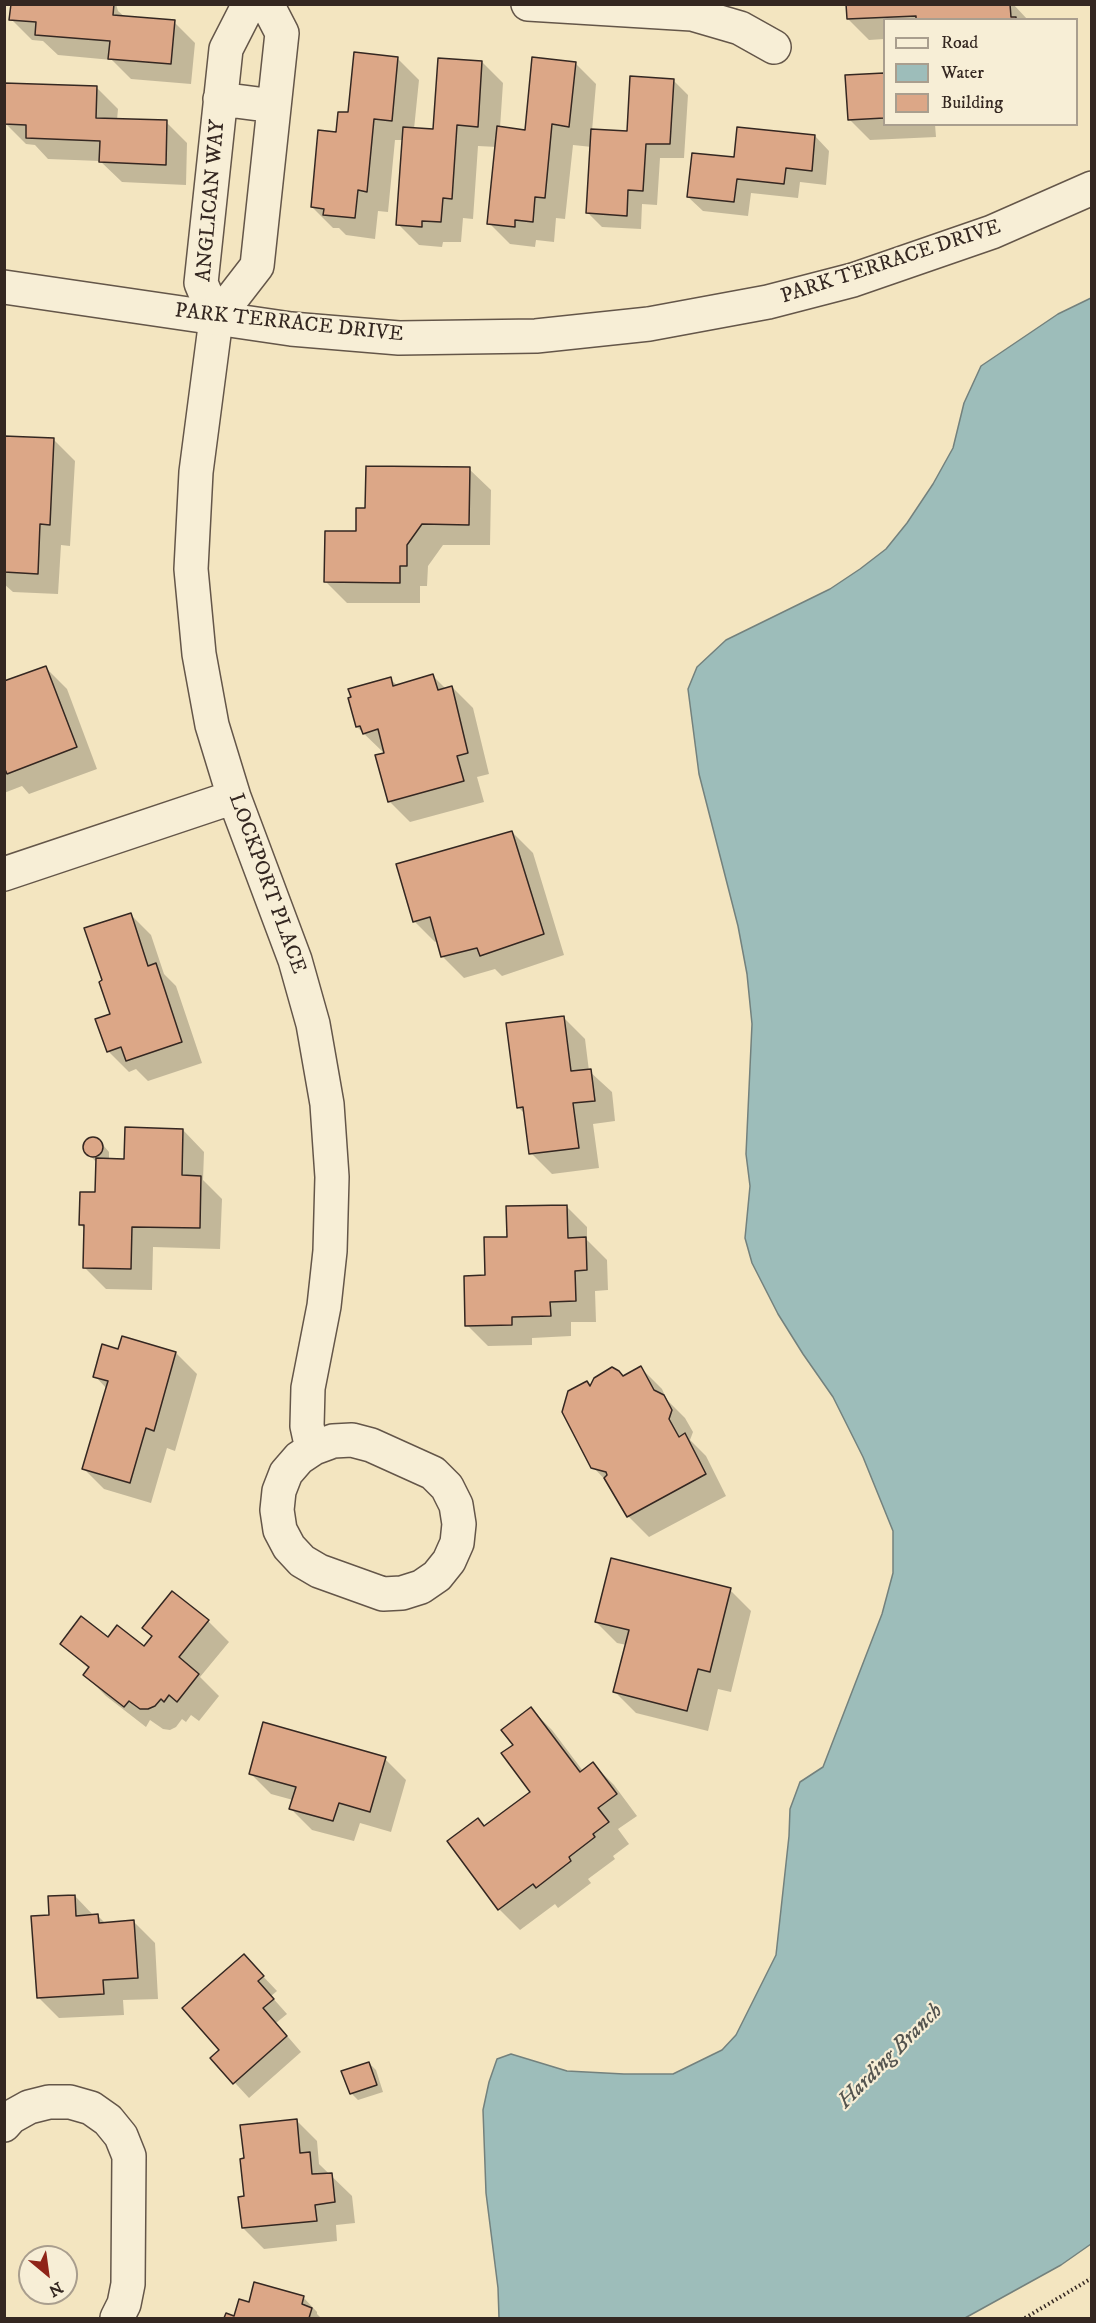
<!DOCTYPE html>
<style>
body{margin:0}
#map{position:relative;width:1096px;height:2323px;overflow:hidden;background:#f3e5c0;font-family:"IM FELL DW Pica",serif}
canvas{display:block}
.frame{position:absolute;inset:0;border:6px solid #342721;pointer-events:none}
.legend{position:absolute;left:883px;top:18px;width:195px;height:108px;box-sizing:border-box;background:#f7eed6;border:2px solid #a99e8e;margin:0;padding:8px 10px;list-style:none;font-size:18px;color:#342721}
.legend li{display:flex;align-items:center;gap:12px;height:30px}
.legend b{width:30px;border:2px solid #a99e8e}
.north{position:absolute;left:18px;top:2245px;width:60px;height:60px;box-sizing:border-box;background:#f7eed6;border:2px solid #a99e8e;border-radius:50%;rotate:151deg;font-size:16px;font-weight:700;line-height:24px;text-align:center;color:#342721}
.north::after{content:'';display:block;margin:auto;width:21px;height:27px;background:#8f2418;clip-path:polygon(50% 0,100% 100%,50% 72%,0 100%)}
</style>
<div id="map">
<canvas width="1096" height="2323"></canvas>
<div class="frame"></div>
<ul class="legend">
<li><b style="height:8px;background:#f7eed6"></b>Road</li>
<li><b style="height:16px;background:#9dbdba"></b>Water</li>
<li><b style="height:16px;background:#dca787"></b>Building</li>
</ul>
<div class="north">N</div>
</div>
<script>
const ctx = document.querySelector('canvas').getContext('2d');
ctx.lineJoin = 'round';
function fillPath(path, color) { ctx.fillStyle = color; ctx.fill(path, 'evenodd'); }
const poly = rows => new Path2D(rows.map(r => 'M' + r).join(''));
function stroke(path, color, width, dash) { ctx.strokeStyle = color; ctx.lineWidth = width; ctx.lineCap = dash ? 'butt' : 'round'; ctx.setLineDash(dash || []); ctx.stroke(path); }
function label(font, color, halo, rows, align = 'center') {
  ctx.font = font + ' "IM FELL DW Pica",serif'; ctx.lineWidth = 4.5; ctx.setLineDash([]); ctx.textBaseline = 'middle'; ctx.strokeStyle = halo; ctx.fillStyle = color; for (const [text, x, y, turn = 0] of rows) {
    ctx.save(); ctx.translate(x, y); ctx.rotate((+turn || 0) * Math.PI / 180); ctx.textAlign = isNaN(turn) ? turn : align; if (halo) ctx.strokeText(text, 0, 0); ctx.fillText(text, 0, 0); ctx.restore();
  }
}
const water = poly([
 [1091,298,1091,2244,1061,2265,965,2318,499,2318,498,2288,486,2193,483,2110,489,2082,497,2059,511,2054,567,2071,624,2074,673,2074,722,2050,736,2035,776,1955,789,1836,790,1809,800,1782,823,1767,882,1614,893,1573,893,1531,863,1457,833,1397,803,1354,778,1314,752,1263,745,1238,750,1186,746,1154,752,1024,747,974,738,926,699,774,688,689,697,667,726,640,830,589,860,569,886,549,907,523,933,484,953,448,964,403,981,366,1058,314,1091,298]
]);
fillPath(water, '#9dbdba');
stroke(water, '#73817d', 1.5);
fillPath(poly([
 [12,4,116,4,118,11,125,17,174,22,195,43,191,84,131,79,112,60,58,55,43,41,32,40,11,19],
 [848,4,1013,4,1028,20,884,20,884,39,869,40,848,19],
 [398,59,419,80,414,129,435,130,482,62,503,83,500,128,526,131,575,63,596,84,592,131,628,133,673,80,688,95,684,158,660,158,657,205,642,204,641,229,602,227,588,213,592,147,573,145,565,219,556,218,554,242,536,240,535,247,510,244,489,223,497,147,478,146,473,219,463,218,461,242,443,242,442,247,419,245,398,224,404,140,395,140,388,212,378,211,375,239,346,235,339,228,333,228,312,207,338,133,349,114],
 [884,75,884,124,935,124,936,137,870,140,849,119,847,77],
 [97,88,118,109,117,120,166,122,187,143,186,185,122,182,100,161,48,159,35,145,26,144,5,123],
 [815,136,829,151,826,185,800,182,798,198,751,193,748,216,703,211,688,197,735,159],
 [4,437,54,440,75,461,70,546,61,545,58,594,13,592,4,584],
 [469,469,491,490,490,545,443,545,428,566,427,586,420,586,420,603,347,603,326,582,357,532],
 [46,668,67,689,97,769,29,794,22,786,4,793,4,683],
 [433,676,446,689,452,687,473,708,489,774,477,777,484,802,410,822,389,801,385,754,357,727,390,679,398,686],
 [512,832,533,853,564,955,502,976,495,969,464,978,443,957,438,941,435,942,414,921],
 [130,914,151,935,164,974,176,986,202,1063,148,1081,136,1069,129,1072,108,1051,112,1015,104,981],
 [564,1018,585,1039,589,1071,612,1092,615,1121,593,1124,599,1168,552,1174,531,1153,526,1115,518,1107],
 [183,1130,204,1152,203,1180,222,1199,220,1249,153,1247,152,1290,106,1289,85,1268,85,1229,80,1224,96,1194,97,1163,84,1149,86,1143,91,1138,98,1139,109,1152,109,1160,126,1161],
 [566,1206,587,1227,587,1240,607,1260,608,1290,595,1291,596,1322,571,1322,571,1336,532,1338,532,1345,488,1346,467,1325,487,1277,509,1238],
 [123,1338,176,1353,197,1374,175,1451,167,1448,151,1503,104,1489,83,1468,107,1389,95,1376,119,1351],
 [641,1368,662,1389,667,1400,685,1418,693,1432,690,1440,706,1456,726,1496,649,1537,628,1516,610,1485,593,1467,623,1377],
 [730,1590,751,1611,731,1692,718,1689,708,1731,636,1713,615,1692,627,1645,617,1643,596,1622],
 [208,1621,229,1642,200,1677,219,1696,199,1721,191,1715,186,1722,182,1719,176,1727,170,1730,163,1729,150,1720,146,1727,106,1696,85,1675,89,1669,62,1644,109,1639,144,1648],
 [531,1709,552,1730,583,1771,593,1764,614,1785,637,1816,618,1829,629,1844,613,1856,615,1859,588,1879,591,1883,558,1908,555,1904,520,1930,499,1909,449,1841,485,1827,533,1792,515,1745],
 [385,1759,406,1780,391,1832,360,1823,354,1841,312,1830,291,1809,293,1800,271,1794,250,1773],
 [75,1896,94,1916,98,1916,106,1924,134,1922,155,1943,158,1999,123,2000,124,2015,59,2018,38,1997,50,1916],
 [258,1971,277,1991,271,1996,287,2014,276,2023,301,2052,249,2098,212,2058,221,2051],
 [369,2063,376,2070,383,2092,358,2100,351,2093],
 [296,2120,317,2141,319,2164,352,2196,355,2223,336,2225,337,2241,264,2249,243,2228,246,2197],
 [303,2297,317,2312,317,2314,321,2318,226,2318,227,2315,235,2318,250,2304]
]), '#0003');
const building = poly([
 [11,4,114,4,113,15,175,20,171,64,108,59,110,41,35,35,36,22,9,20,11,4],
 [846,4,1010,4,1011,17,1016,17,1016,20,916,20,916,16,847,19,846,4],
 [354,52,398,57,392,121,374,119,367,192,358,190,355,218,323,215,324,209,311,207,318,130,336,132,338,112,348,112,354,52],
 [532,57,576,62,569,127,552,124,545,198,535,197,533,222,515,220,515,227,487,224,497,126,525,130,532,57],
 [438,58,482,61,478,127,457,125,452,199,443,198,441,222,422,221,422,227,396,225,403,127,433,129,438,58],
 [884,73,884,118,848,120,845,75,884,73],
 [630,76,674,79,670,144,646,144,643,191,628,190,627,216,586,213,591,129,627,131,630,76],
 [4,83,97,86,96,118,167,120,166,165,99,162,100,141,26,138,26,125,4,124,4,83],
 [737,127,815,135,812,171,786,168,784,184,737,179,734,202,687,197,692,153,734,157,737,127],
 [4,436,54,438,50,525,40,524,38,574,4,572,4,436],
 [366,466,470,467,469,525,422,524,407,545,407,566,400,566,400,583,324,582,325,531,356,531,356,508,365,508,366,466],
 [46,666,77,747,7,774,4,767,4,681,46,666],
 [433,674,438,690,452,686,468,753,457,756,464,781,388,802,375,755,384,753,378,729,363,734,360,726,356,727,348,698,351,697,348,689,391,677,393,686,433,674],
 [512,831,544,934,480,956,477,948,441,957,430,917,413,922,396,864,512,831],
 [131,913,148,966,156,963,182,1042,126,1061,121,1047,107,1052,95,1019,110,1014,99,982,102,980,84,928,131,913],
 [564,1016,571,1071,591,1069,595,1101,573,1103,579,1148,529,1154,523,1107,517,1108,506,1023,564,1016],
 [125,1127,183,1129,182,1175,201,1176,200,1228,132,1227,131,1269,83,1268,84,1225,79,1225,80,1192,95,1192,96,1158,124,1159,125,1127],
 '83 1147a10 10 0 1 1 20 0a10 10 0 1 1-20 0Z',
 [567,1205,568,1238,586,1237,587,1270,575,1271,576,1301,550,1302,551,1316,512,1317,512,1325,465,1326,464,1276,485,1275,484,1237,507,1237,506,1206,567,1205],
 [122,1336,176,1352,154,1431,146,1428,130,1483,82,1469,108,1381,93,1377,102,1344,118,1349,122,1336],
 [641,1366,654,1390,664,1395,672,1410,669,1419,679,1437,685,1433,706,1474,627,1517,604,1478,607,1475,606,1472,591,1468,562,1412,568,1391,587,1381,590,1386,594,1378,612,1367,619,1371,623,1376,641,1366],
 [611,1558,731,1588,710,1672,698,1669,687,1711,613,1692,629,1630,595,1622,611,1558],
 [172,1591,209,1620,179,1657,199,1674,177,1702,169,1695,164,1702,161,1699,155,1706,148,1709,140,1709,129,1701,124,1707,83,1675,89,1667,60,1644,81,1616,108,1637,117,1625,144,1646,152,1636,142,1628,172,1591],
 [531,1707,580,1772,593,1762,617,1794,598,1808,609,1822,593,1834,595,1837,569,1857,571,1861,536,1888,533,1884,498,1910,447,1841,478,1818,484,1826,530,1792,501,1753,513,1745,501,1730,531,1707],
 [263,1722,386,1757,370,1812,339,1803,333,1821,289,1809,296,1787,249,1774,263,1722],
 [75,1895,76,1916,98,1914,99,1923,134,1920,138,1978,103,1980,104,1994,37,1998,31,1916,49,1915,48,1896,75,1895],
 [244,1954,264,1976,258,1981,274,1999,263,2008,287,2036,233,2084,210,2058,219,2050,182,2008,244,1954],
 [369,2062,377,2085,350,2094,341,2071,369,2062],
 [297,2119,300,2153,310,2152,312,2174,332,2173,335,2202,315,2205,317,2221,242,2228,238,2197,244,2196,240,2159,244,2158,240,2125,297,2119],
 [254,2282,304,2296,302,2304,312,2308,309,2318,224,2318,226,2313,234,2316,239,2299,249,2302,254,2282]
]);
fillPath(building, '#dca787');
stroke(building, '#342721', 1.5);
const minor = poly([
 [528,4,692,14,740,28,774,47],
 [220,99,274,106],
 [216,319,196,472,191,569,199,654,212,725,234,797,295,960,313,1024,327,1104,332,1177,330,1251,324,1306,308,1388,307,1426,312,1449],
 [216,319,257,266,282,33,267,4],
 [216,319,201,283,226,49,249,4],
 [4,874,234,797],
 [352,1440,371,1445,433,1473,447,1487,456,1505,459,1524,457,1543,449,1561,437,1576,421,1587,402,1593,383,1594,319,1571,302,1561,289,1547,280,1530,277,1510,279,1491,286,1473,299,1458,314,1448,333,1441,352,1440],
 [4,2125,11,2117,29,2107,49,2102,70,2102,91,2108,108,2120,121,2136,129,2156,128,2284,124,2304,117,2318]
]);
const tertiary = poly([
 [4,287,291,329,399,338,536,336,649,324,768,302,853,280,992,232,1092,188]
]);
stroke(minor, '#645649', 36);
stroke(tertiary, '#645649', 36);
stroke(poly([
 [1025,2318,1092,2278]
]), '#342721', 4, [1.5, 3]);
stroke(minor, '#f7eed6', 33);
stroke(tertiary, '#f7eed6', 33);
label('21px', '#342721', '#f7eed6', [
 ["ANGLICAN WAY",212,201,-85],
 ["PARK TERRACE DRIVE",891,263,-18],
 ["PARK TERRACE DRIVE",289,324,6],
 ["LOCKPORT PLACE",266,884,70]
]);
label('italic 22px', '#54544f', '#f7eed6', [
 ["Harding Branch",891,2057,-45]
]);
</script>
